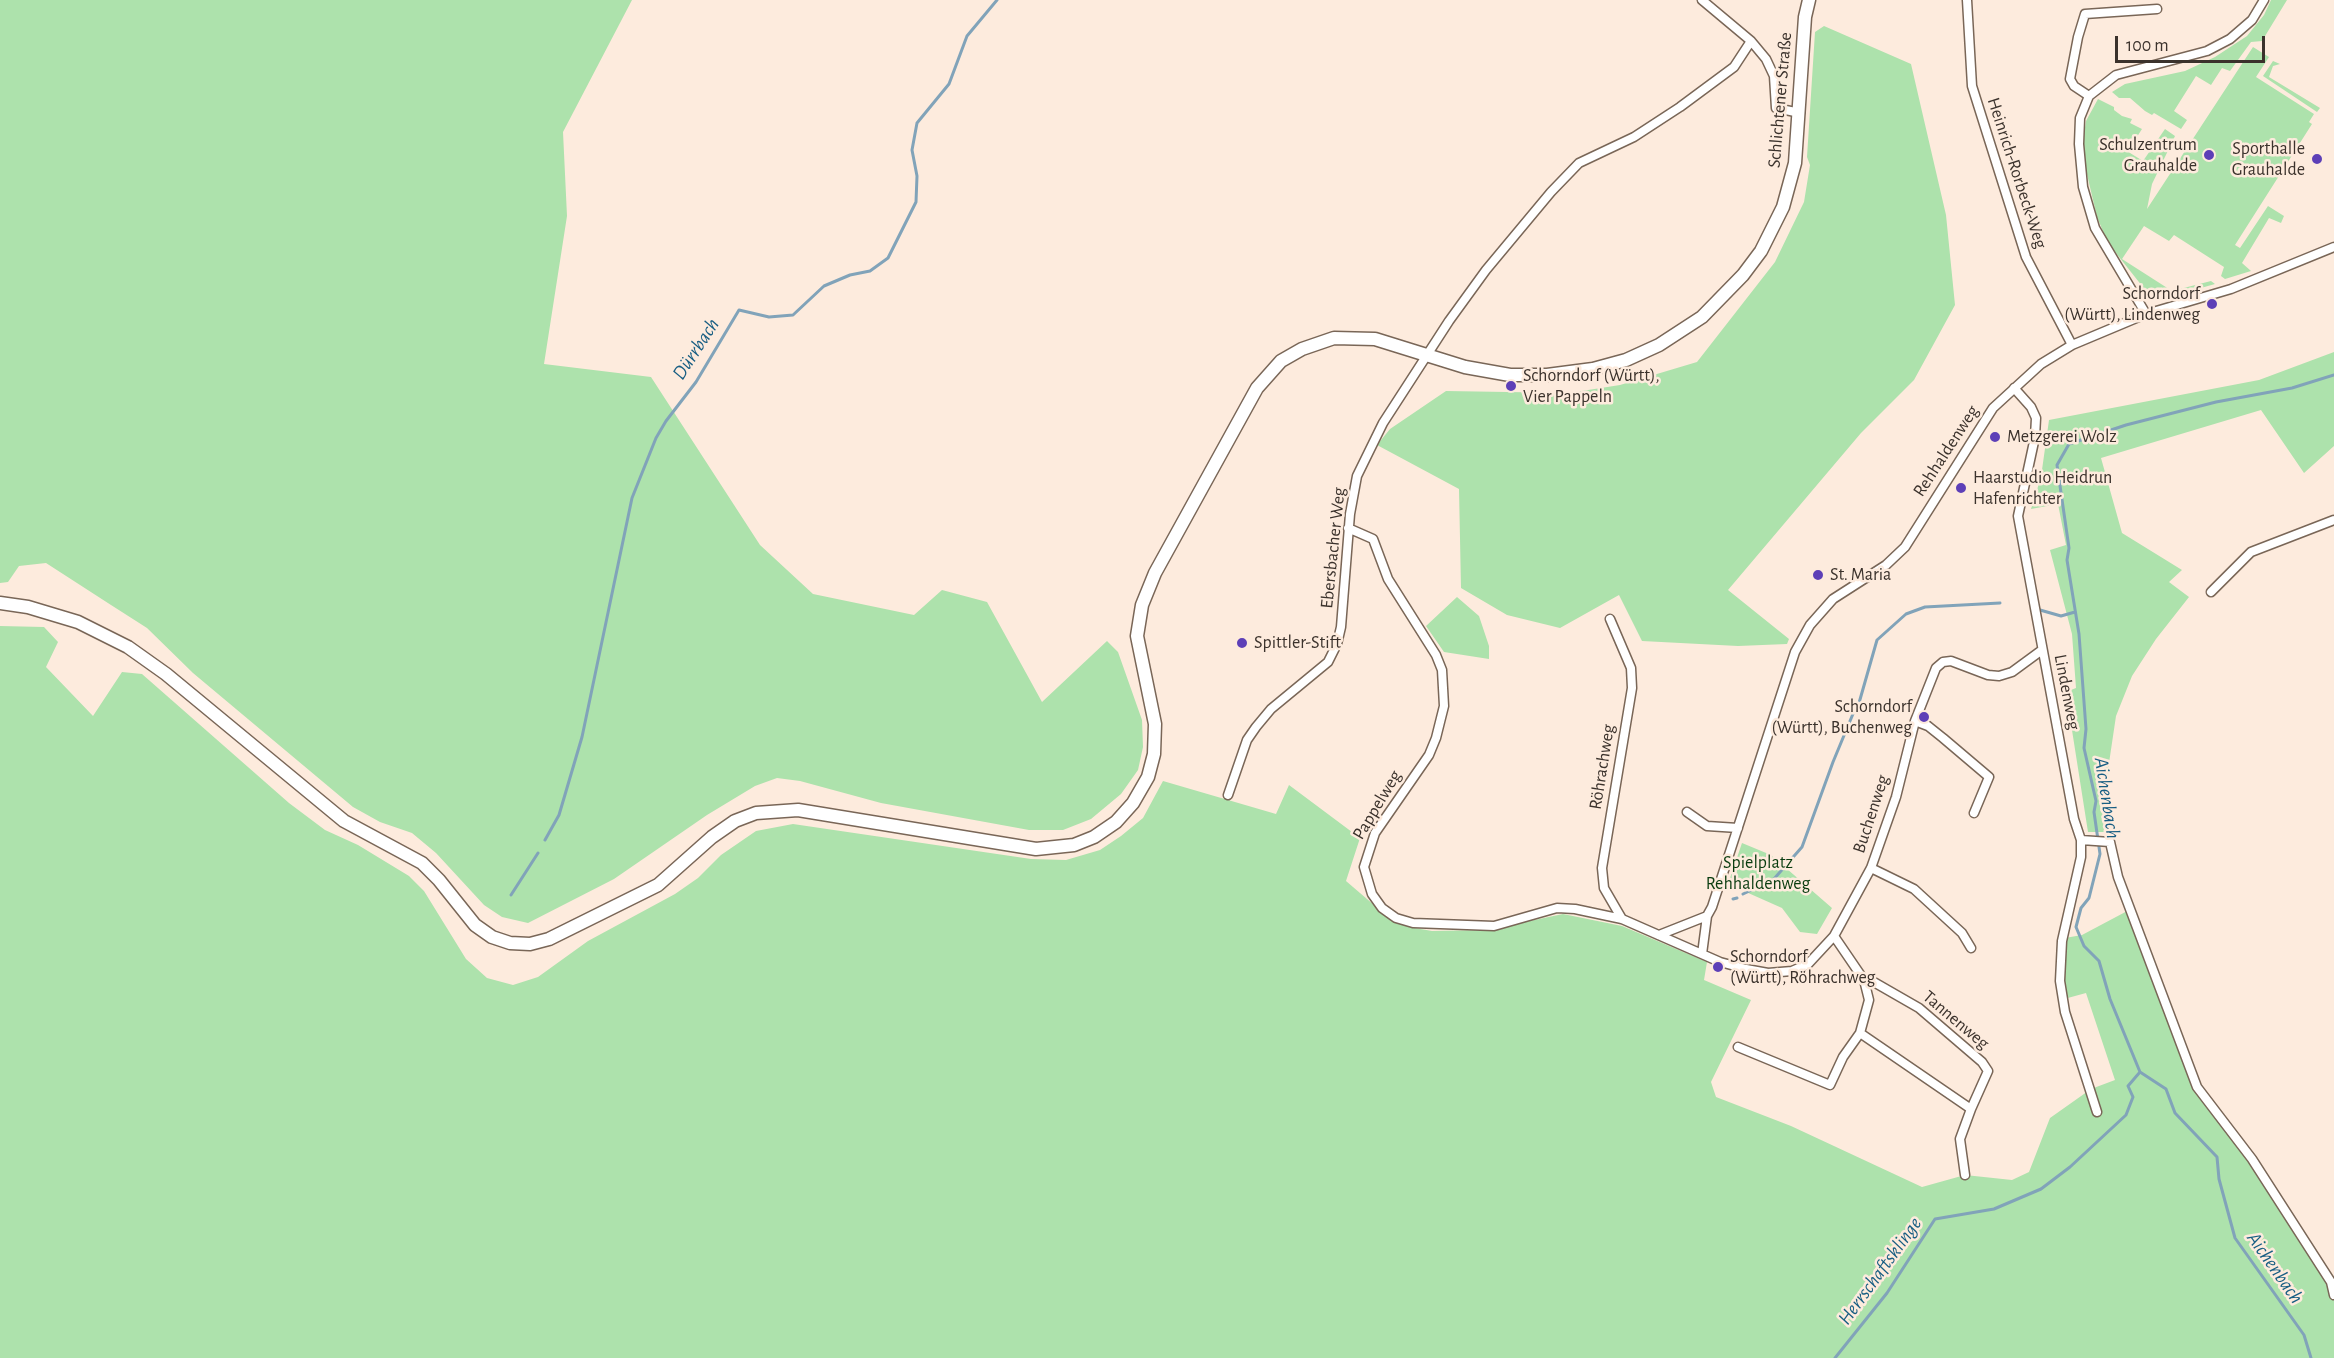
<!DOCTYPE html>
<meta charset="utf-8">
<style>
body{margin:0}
#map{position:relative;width:2334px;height:1358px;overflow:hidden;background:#fdebdd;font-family:"Alegreya Sans",sans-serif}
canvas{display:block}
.scale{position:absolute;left:2115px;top:36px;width:150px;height:27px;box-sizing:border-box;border:3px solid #3b322c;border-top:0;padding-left:8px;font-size:18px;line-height:21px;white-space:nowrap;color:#3b322c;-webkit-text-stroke:4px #fdebdd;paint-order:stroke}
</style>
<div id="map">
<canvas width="2334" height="1358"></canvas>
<div class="scale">100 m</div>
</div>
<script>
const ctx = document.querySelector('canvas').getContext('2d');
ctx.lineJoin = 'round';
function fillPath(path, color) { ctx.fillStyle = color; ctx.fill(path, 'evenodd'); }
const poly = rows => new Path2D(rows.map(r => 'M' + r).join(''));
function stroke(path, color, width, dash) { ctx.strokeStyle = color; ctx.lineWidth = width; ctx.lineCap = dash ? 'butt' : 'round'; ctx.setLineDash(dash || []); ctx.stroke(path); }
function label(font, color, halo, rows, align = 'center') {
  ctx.font = font + ' "Alegreya Sans",sans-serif'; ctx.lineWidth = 5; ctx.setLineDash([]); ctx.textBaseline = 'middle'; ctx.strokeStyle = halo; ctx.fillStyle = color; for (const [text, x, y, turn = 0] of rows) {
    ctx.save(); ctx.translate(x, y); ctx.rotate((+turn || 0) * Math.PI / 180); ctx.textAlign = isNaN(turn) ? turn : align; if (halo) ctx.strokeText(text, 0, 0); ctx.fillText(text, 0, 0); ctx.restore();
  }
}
fillPath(poly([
 [0,0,632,0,563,132,567,216,544,364,651,377,760,545,813,594,914,615,942,590,987,602,1042,702,1107,641,1118,652,1142,720,1143,747,1138,770,1121,794,1091,819,1063,830,1029,830,881,803,800,781,777,778,755,786,707,815,614,879,528,923,502,917,484,905,436,853,412,833,380,822,353,807,193,673,147,628,111,605,46,563,19,566,8,582,0,583],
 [2271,0,2287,0,2262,41,2251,42,2230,71,2222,68,2211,85,2196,76,2174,111,2187,120,2181,129,2154,113,2152,115,2145,111,2130,98,2119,98,2112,92,2125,84,2185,71,2215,57,2247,36,2264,15],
 [1824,26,1911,64,1946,215,1955,305,1914,380,1861,433,1728,590,1789,639,1787,644,1738,646,1642,641,1619,595,1560,628,1507,615,1461,588,1459,489,1377,445,1390,429,1446,391,1569,393,1620,385,1697,362,1775,262,1804,202,1810,165,1807,157,1815,32],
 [2253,47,2269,57,2256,77,2314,114,2309,122,2312,124,2235,245,2240,248,2268,206,2284,216,2281,223,2269,218,2242,263,2251,271,2225,279,2221,276,2224,267,2174,235,2169,241,2144,226,2122,259,2172,291,2211,281,2215,284,2158,300,2150,296,2108,243,2097,217,2086,170,2083,140,2086,121,2098,99,2114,107,2114,110,2122,116,2132,119,2130,123,2142,129,2133,143,2126,141,2122,148,2143,161,2165,129,2175,136,2152,184,2147,209],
 [2273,61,2280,64,2273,66,2269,77,2320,108,2317,112,2263,76],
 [2334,352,2334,446,2304,473,2261,410,2101,458,2122,533,2182,570,2169,582,2189,597,2156,639,2132,676,2116,716,2109,763,2104,832,2088,832,2066,692,2076,688,2072,634,2050,550,2066,545,2058,504,2031,509,2041,477,2049,420,2259,380],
 [1457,597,1479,616,1489,646,1489,659,1444,652,1426,626],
 [0,626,44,627,58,642,46,667,93,716,122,672,142,674,289,803,325,830,358,845,409,876,424,891,466,959,487,978,513,985,538,977,588,941,675,894,698,878,721,855,756,831,793,824,1031,859,1066,860,1100,850,1121,836,1143,818,1163,781,1276,814,1289,785,1360,838,1346,881,1388,917,1409,927,1432,931,1487,930,1563,914,1622,926,1707,962,1704,980,1751,1000,1711,1082,1716,1097,1791,1126,1922,1187,1965,1175,2012,1180,2029,1172,2050,1118,2091,1089,2115,1080,2086,993,2064,999,2062,980,2065,938,2082,935,2131,909,2197,1087,2252,1159,2334,1295,2334,1358,0,1358],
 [1742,843,1771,855,1832,908,1817,934,1800,932,1782,908,1728,884]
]), '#ade2ac');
stroke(poly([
 [2040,610,2061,616,2075,612],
 [1859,703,1877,640,1906,614,1925,607,2000,603],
 [545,840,559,815,582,737,632,498,656,438,666,421,696,382,739,310,769,317,793,315,824,286,850,275,870,271,888,258,916,202,917,176,912,150,917,123,949,84,967,36,997,0],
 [1743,894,1773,880,1802,847,1833,762,1855,709],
 [511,895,538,853],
 [1733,899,1737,898],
 [1835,1358,1887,1293,1935,1219,1994,1209,2041,1189,2070,1167,2126,1115,2133,1097,2128,1086,2140,1072],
 [2311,1358,2304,1335,2235,1238,2219,1179,2217,1157,2175,1113,2166,1089,2140,1072,2110,999,2099,961,2084,946,2076,927,2081,908,2089,898,2100,854,2094,812,2096,801,2084,748,2086,729,2079,634,2067,560,2069,548,2057,465,2069,444,2126,425,2216,402,2292,388,2334,375]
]), '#81a3b9', 3);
const street = poly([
 [1702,0,1751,41,1766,59,1774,76,1776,108,1800,113],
 [1967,0,1972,86,2026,257,2072,345],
 [2089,96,2074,86,2070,79,2078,37,2085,14,2157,9],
 [2146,314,2095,228,2083,187,2079,144,2080,118,2089,96,2116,75,2207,51,2230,39,2252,20,2264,0],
 [2014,388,2031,407,2036,418,2035,437,2018,516,2074,819,2081,840,2081,857,2062,941,2060,981,2065,1012,2097,1112],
 [1348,528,1373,539,1388,579,1436,655,1442,670,1444,706,1436,738,1429,755,1375,833,1364,867,1372,894,1382,908,1396,918,1413,923,1494,926,1557,908,1575,909,1622,919,1720,962,1746,969,1768,973,1792,971,1808,964,1834,936,1871,868,1896,797,1915,721,1936,668,1943,662,1951,661,1988,675,1999,676,2012,672,2042,650],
 [2211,592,2251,552,2334,520],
 [1610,619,1631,668,1632,688,1602,868,1604,888,1622,919],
 [1915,721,1928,726,1943,738,1989,777,1974,813],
 [1228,795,1247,740,1256,727,1271,709,1328,662,1337,644,1341,627,1350,514,1357,476,1383,423,1449,321,1486,270,1551,192,1579,163,1634,137,1680,107,1734,67,1751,41],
 [1687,812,1707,826,1738,828],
 [2081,840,2110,842,2118,877,2197,1087,2252,1159,2331,1282,2334,1295],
 [1871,868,1914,889,1962,933,1971,948],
 [1659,935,1707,916,1712,907,1795,652,1810,625,1833,599,1886,565,1905,547,1993,408,2041,364,2072,345,2146,314,2231,289,2334,247],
 [1702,954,1707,916],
 [1860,1033,1971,1109,1988,1071,1982,1062,1919,1008,1872,981,1864,980],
 [1738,1047,1830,1085,1843,1057,1860,1033,1869,1000,1864,980,1834,936],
 [1965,1175,1960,1139,1971,1109]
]);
const secondary = poly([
 [0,603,28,607,78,622,128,647,166,674,344,821,422,863,439,880,475,925,492,937,510,943,530,944,549,939,658,885,712,837,735,821,756,813,798,810,1036,849,1074,845,1094,837,1116,822,1133,803,1148,777,1154,754,1155,724,1137,636,1142,605,1155,573,1257,388,1281,361,1302,349,1334,338,1375,339,1465,367,1510,375,1547,375,1593,369,1626,360,1659,345,1702,317,1743,275,1761,251,1783,207,1795,163,1805,17,1809,0]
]);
stroke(street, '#796657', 11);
stroke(secondary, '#796657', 15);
stroke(street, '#fff', 8);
stroke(secondary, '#fff', 12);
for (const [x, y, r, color] of [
 [2209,155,6,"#5d3fb7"],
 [2317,159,6,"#5d3fb7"],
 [2212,304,6,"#5d3fb7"],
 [1511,386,6,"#5d3fb7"],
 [1995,437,6,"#5d3fb7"],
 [1961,488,6,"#5d3fb7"],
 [1818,575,6,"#5d3fb7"],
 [1242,643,6,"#5d3fb7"],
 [1924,717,6,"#5d3fb7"],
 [1718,967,6,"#5d3fb7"]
]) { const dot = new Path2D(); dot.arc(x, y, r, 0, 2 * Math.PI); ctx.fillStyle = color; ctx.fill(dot); stroke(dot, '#fdebdd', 2); }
label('18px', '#3b322c', '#fdebdd', [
 ["Schlichtener Straße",1780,100,-85],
 ["Heinrich-Rorbeck-Weg",2017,173,72],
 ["Rehhaldenweg",1946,451,-57],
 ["Ebersbacher Weg",1333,548,-84],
 ["Lindenweg",2067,692,79],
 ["Röhrachweg",1602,767,-81],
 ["Pappelweg",1377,805,-59],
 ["Buchenweg",1871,814,-72],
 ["Tannenweg",1956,1020,40]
]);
label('18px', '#3b322c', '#fdebdd', [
 ["Schulzentrum",2197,145,"right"],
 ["Grauhalde",2197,166,"right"],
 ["Sporthalle",2305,149,"right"],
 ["Grauhalde",2305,170,"right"],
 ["Schorndorf",2200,294,"right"],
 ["(Württ), Lindenweg",2200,315,"right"],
 ["Schorndorf (Württ),",1523,376],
 ["Vier Pappeln",1523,397],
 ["Metzgerei Wolz",2007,437],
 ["Haarstudio Heidrun",1973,478],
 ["Hafenrichter",1973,499],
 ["St. Maria",1830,575],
 ["Spittler-Stift",1254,643],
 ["Schorndorf",1912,707,"right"],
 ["(Württ), Buchenweg",1912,728,"right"],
 ["Schorndorf",1730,957],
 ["(Württ), Röhrachweg",1730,978]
], 'left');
label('18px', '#093c0f', '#fdebdd', [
 ["Spielplatz",1758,863],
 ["Rehhaldenweg",1758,884]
]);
label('italic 20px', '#185e83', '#fdebdd', [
 ["Dürrbach",696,349,-57],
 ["Aichenbach",2107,798,81],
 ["Aichenbach",2275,1268,55],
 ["Herrschaftsklinge",1880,1271,-54]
]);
</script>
